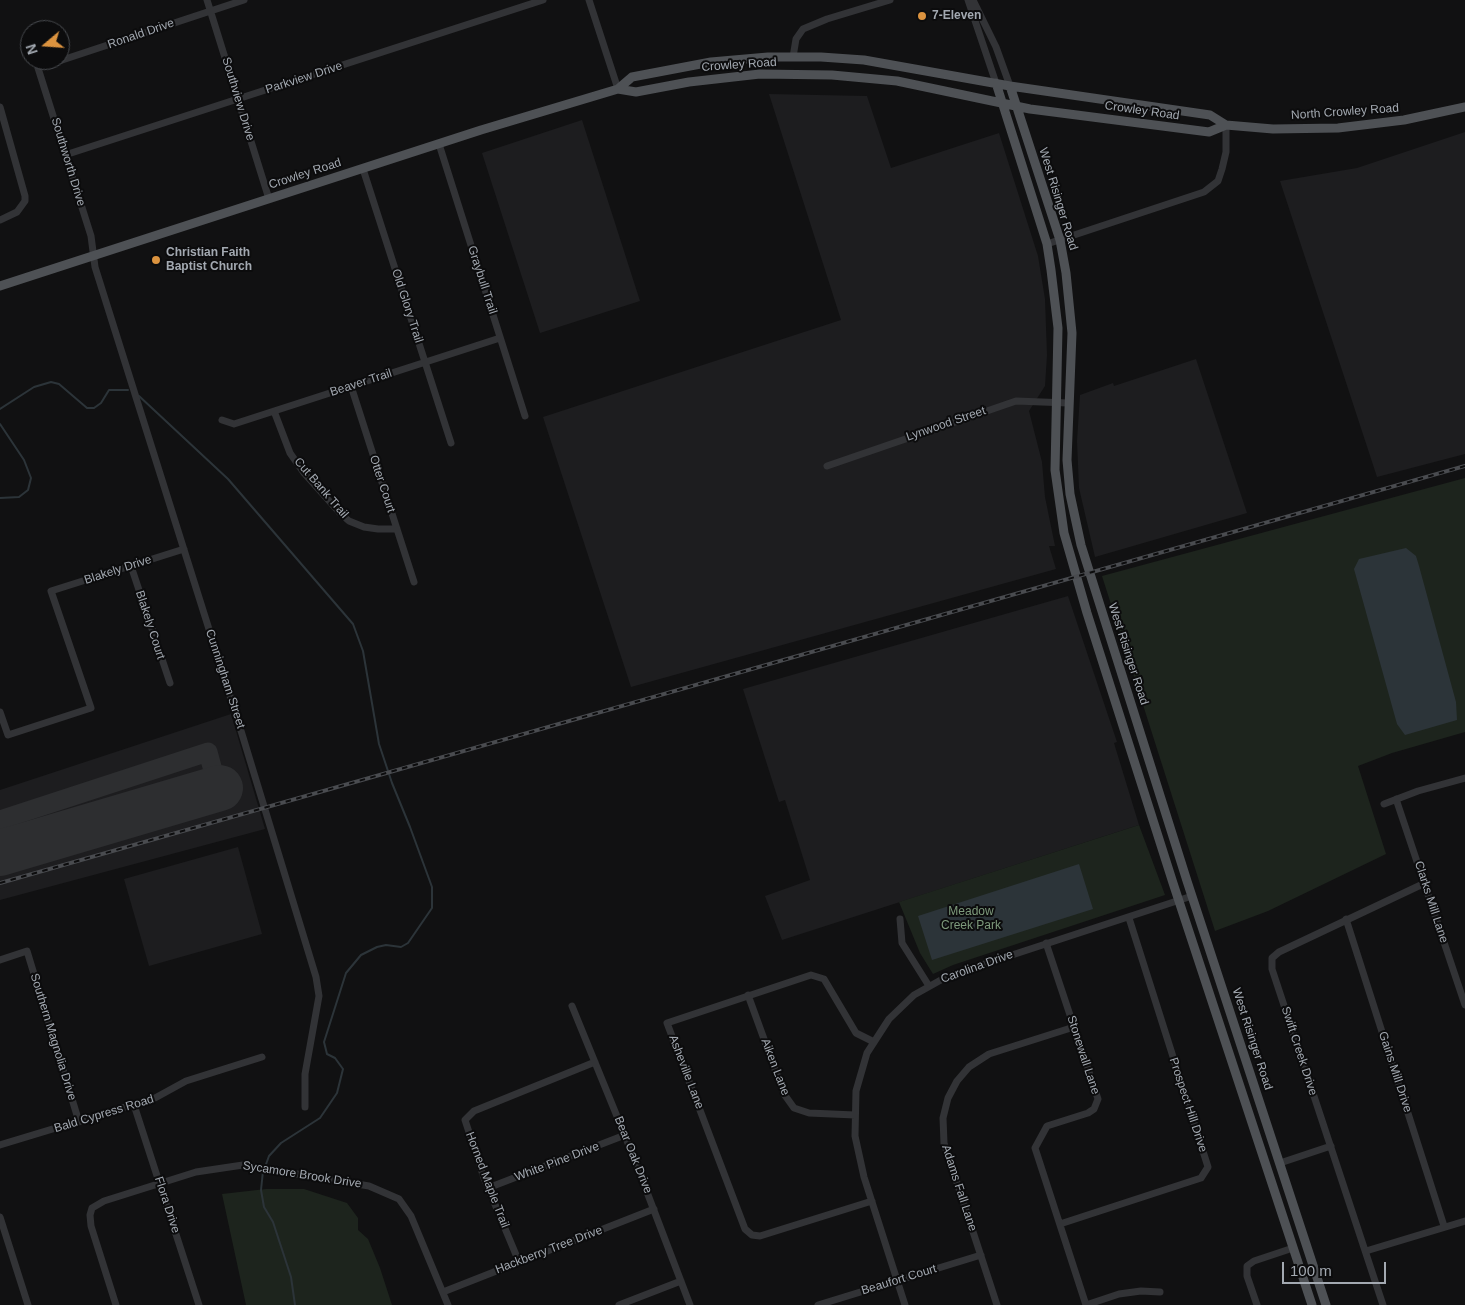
<!DOCTYPE html>
<style>
body{margin:0}
#map{position:relative;width:1465px;height:1305px;overflow:hidden;background:#111112;font-family:Helvetica,sans-serif}
canvas{display:block}
.north{position:absolute;left:20px;top:20px;width:50px;height:50px;box-sizing:border-box;background:#0c0c0d;border:1px solid #484b4f;border-radius:50%;rotate:252deg;font-size:14px;font-weight:700;line-height:20px;text-align:center;color:#a3a9b1}
.north::after{content:'';display:block;margin:auto;width:18px;height:22px;background:#db933f;clip-path:polygon(50% 0,100% 100%,50% 72%,0 100%)}
.scale{position:absolute;left:1282px;top:1262px;width:104px;height:22px;box-sizing:border-box;border:2px solid #a3a9b1;border-top:0;padding-left:6px;font-size:15px;line-height:18px;white-space:nowrap;color:#a3a9b1;-webkit-text-stroke:4px #0c0c0d;paint-order:stroke}
</style>
<div id="map">
<canvas width="1465" height="1305"></canvas>
<div class="north">N</div>
<div class="scale">100 m</div>
</div>
<script>
const ctx = document.querySelector('canvas').getContext('2d');
ctx.lineJoin = 'round';
function fillPath(path, color) { ctx.fillStyle = color; ctx.fill(path, 'evenodd'); }
const poly = rows => new Path2D(rows.map(r => 'M' + r).join(''));
function stroke(path, color, width, dash) { ctx.strokeStyle = color; ctx.lineWidth = width; ctx.lineCap = dash ? 'butt' : 'round'; ctx.setLineDash(dash || []); ctx.stroke(path); }
function label(font, color, halo, rows, align = 'center') {
  ctx.font = font + ' Helvetica,sans-serif'; ctx.lineWidth = 4; ctx.setLineDash([]); ctx.textBaseline = 'middle'; ctx.strokeStyle = halo; ctx.fillStyle = color; for (const [text, x, y, turn = 0] of rows) {
    ctx.save(); ctx.translate(x, y); ctx.rotate((+turn || 0) * Math.PI / 180); ctx.textAlign = isNaN(turn) ? turn : align; if (halo) ctx.strokeText(text, 0, 0); ctx.fillText(text, 0, 0); ctx.restore();
  }
}
fillPath(poly([
 [769,94,867,96,891,168,999,133,1038,256,1045,299,1047,355,1045,386,1029,411,1042,462,1045,497,1055,546,1049,546,1056,569,631,687,543,417,841,320],
 [582,120,640,301,540,333,482,153],
 [1465,132,1465,454,1377,477,1280,181,1357,168],
 [1196,359,1247,513,1095,557,1079,488,1077,441,1080,395,1113,383,1114,386],
 [1068,596,1117,742,1114,743,1139,825,782,940,765,896,810,880,785,800,779,802,743,689],
 [231,714,265,829,0,900,0,790],
 [238,847,262,934,149,966,124,879]
]), '#1d1d1f');
fillPath(poly([
 [1465,478,1465,732,1392,753,1358,766,1386,854,1268,911,1215,931,1102,576],
 [1139,825,1165,895,953,965,933,974,920,953,899,902],
 [266,1189,304,1189,347,1203,358,1218,358,1230,368,1239,380,1268,392,1305,246,1305,222,1194]
]), '#1d241d');
fillPath(poly([
 [1406,548,1416,556,1419,566,1456,702,1457,720,1405,735,1397,724,1354,569,1359,559],
 [1079,864,1093,909,932,960,918,916]
]), '#2c3439');
stroke(poly([
 [139,396,228,479,353,624,363,651,379,744,392,783,410,827,432,887,432,908,408,943,401,947,386,945,377,947,361,955,346,973,324,1042,327,1054,335,1058,343,1069,337,1093,320,1118,281,1143,269,1156,265,1167],
 [0,409,34,387,51,382,59,384,87,408,94,408,101,403,109,390,128,390],
 [0,424,24,460,31,478,28,490,19,497,0,498],
 [263,1171,261,1190,264,1207,273,1222,291,1277,295,1305]
]), '#2c3439', 2);
stroke(poly([
 [0,820,208,752,218,789]
]), '#2d2e30', 19);
stroke(poly([
 [0,853,220,788]
]), '#2d2e30', 46);
stroke(poly([
 [207,0,269,199],
 [244,0,38,68,91,236,95,267,242,734,316,977,319,996,305,1074,305,1107],
 [589,0,618,89],
 [968,0,996,83],
 [973,0,996,47,1010,86],
 [793,57,796,39,803,29,827,19,890,0],
 [0,107,25,196,25,201,17,212,0,220],
 [439,144,525,416],
 [65,155,543,0],
 [363,169,451,443],
 [1047,244,1204,192,1218,181,1222,169,1226,152,1226,125],
 [351,386,414,582],
 [274,411,290,453,304,473,340,513,349,521,364,527,378,529,397,529],
 [222,420,234,424,500,338],
 [827,466,1016,401,1068,403],
 [131,566,170,683],
 [0,712,8,735,91,708,51,591,184,549],
 [1396,799,1465,1005],
 [1384,804,1418,791,1465,778],
 [900,919,902,943,929,986],
 [1346,919,1444,1226],
 [1046,943,1098,1099,1094,1109,1088,1113,1047,1126,1035,1148,1086,1305],
 [0,960,27,951,79,1122],
 [748,995,784,1094,794,1108,809,1113,855,1115],
 [572,1006,634,1158,690,1305],
 [134,1105,199,1305],
 [0,1145,155,1098,186,1081,262,1057],
 [1280,1163,1331,1146],
 [488,1188,625,1135],
 [872,1201,760,1236,752,1235,745,1229,667,1023,811,975,824,979,856,1033,874,1042],
 [0,1217,28,1305],
 [1060,1224,1201,1178,1208,1167,1129,918],
 [1366,1251,1465,1221],
 [519,1262,484,1178,465,1120,474,1111,595,1062],
 [443,1292,654,1209],
 [116,1305,91,1226,90,1215,92,1208,104,1201,196,1172,243,1165,369,1186,399,1199,411,1216,448,1305],
 [619,1305,681,1281],
 [818,1305,981,1255],
 [905,1305,864,1177,855,1136,856,1091,867,1053,889,1019,914,995,948,976,1192,896],
 [997,1305,944,1143,943,1118,948,1098,957,1081,969,1067,989,1054,1074,1027],
 [1086,1305,1119,1294,1141,1291,1160,1292],
 [1257,1305,1247,1276,1247,1266,1254,1261,1293,1248],
 [1383,1305,1272,969,1272,958,1279,952,1425,883]
]), '#323336', 7);
stroke(poly([
 [996,83,1047,244,1051,270,1058,328,1055,470,1064,533,1087,613,1173,883,1312,1305],
 [1010,86,1060,240,1066,273,1072,333,1067,460,1070,494,1081,545,1187,881,1326,1305],
 [618,89,636,92,689,82,760,74,832,75,897,81,1030,109,1209,132,1226,125,1273,129,1338,128,1404,120,1465,107],
 [0,286,481,130,618,89,632,77,711,62,768,57,821,57,864,60,1010,86,1210,115,1226,125]
]), '#4e5155', 9);
const rail = poly([
 [0,883,1465,466]
]);
stroke(rail, '#494b4f', 4);
stroke(rail, '#0c0c0d', 2, [5.5]);
for (const [x, y, r, color] of [
 [922,16,5,"#db933f"],
 [156,260,5,"#db933f"]
]) { const dot = new Path2D(); dot.arc(x, y, r, 0, 2 * Math.PI); ctx.fillStyle = color; ctx.fill(dot); stroke(dot, '#0c0c0d', 2); }
label('bold 12px', '#a3a9b1', '#0c0c0d', [
 ["7-Eleven",932,16],
 ["Christian Faith",166,253],
 ["Baptist Church",166,267]
], 'left');
label('12px', '#a3a9b1', '#0c0c0d', [
 ["Ronald Drive",141,34,-19],
 ["Crowley Road",739,65,-4],
 ["Parkview Drive",304,78,-18],
 ["Southview Drive",238,99,73],
 ["Crowley Road",1142,111,8],
 ["North Crowley Road",1345,112,-4],
 ["Southworth Drive",68,162,73],
 ["Crowley Road",305,174,-18],
 ["West Risinger Road",1058,199,73],
 ["Graybull Trail",482,280,72],
 ["Old Glory Trail",407,306,72],
 ["Beaver Trail",361,383,-18],
 ["Lynwood Street",946,424,-19],
 ["Otter Court",382,484,72],
 ["Cut Bank Trail",321,488,49],
 ["Blakely Drive",118,570,-18],
 ["Blakely Court",150,625,72],
 ["West Risinger Road",1128,654,72],
 ["Cunningham Street",225,679,72],
 ["Clarks Mill Lane",1431,902,72],
 ["Carolina Drive",977,967,-20],
 ["Southern Magnolia Drive",53,1037,73],
 ["West Risinger Road",1252,1039,72],
 ["Swift Creek Drive",1299,1051,72],
 ["Stonewall Lane",1083,1055,72],
 ["Aiken Lane",775,1067,69],
 ["Asheville Lane",686,1072,69],
 ["Gains Mill Drive",1395,1072,72],
 ["Prospect Hill Drive",1188,1105,72],
 ["Bald Cypress Road",104,1114,-17],
 ["Bear Oak Drive",633,1155,68],
 ["White Pine Drive",557,1162,-21],
 ["Sycamore Brook Drive",302,1175,9],
 ["Horned Maple Trail",487,1180,69],
 ["Adams Fall Lane",959,1188,72],
 ["Flora Drive",167,1205,72],
 ["Hackberry Tree Drive",549,1250,-21],
 ["Beaufort Court",899,1280,-17]
]);
label('12px', '#7e9a7c', '#0c0c0d', [
 ["Meadow",971,912],
 ["Creek Park",971,926]
]);
</script>
